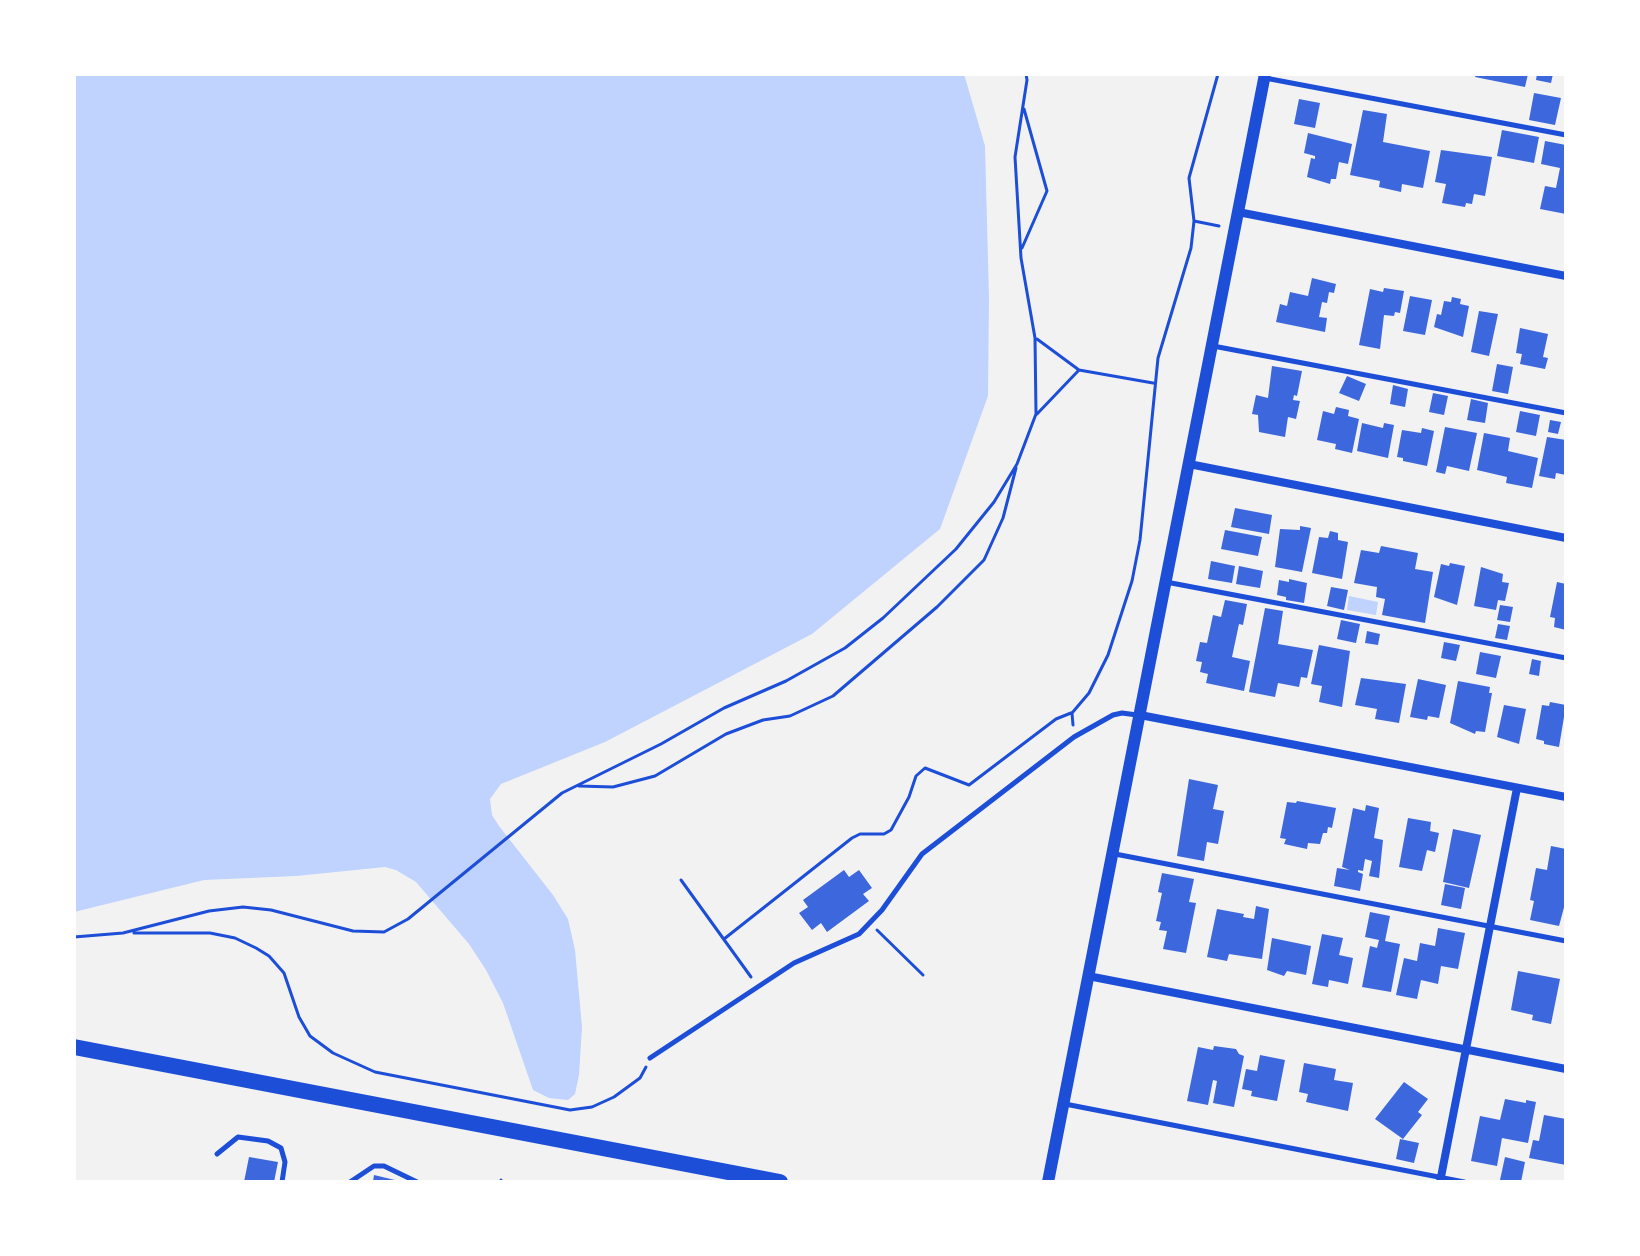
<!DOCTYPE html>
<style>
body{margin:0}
#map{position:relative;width:1640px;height:1256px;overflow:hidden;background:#f2f2f2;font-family:Spectral,serif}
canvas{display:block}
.frame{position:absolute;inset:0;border:76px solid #fff;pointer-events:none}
</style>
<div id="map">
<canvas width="1640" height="1256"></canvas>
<div class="frame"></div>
</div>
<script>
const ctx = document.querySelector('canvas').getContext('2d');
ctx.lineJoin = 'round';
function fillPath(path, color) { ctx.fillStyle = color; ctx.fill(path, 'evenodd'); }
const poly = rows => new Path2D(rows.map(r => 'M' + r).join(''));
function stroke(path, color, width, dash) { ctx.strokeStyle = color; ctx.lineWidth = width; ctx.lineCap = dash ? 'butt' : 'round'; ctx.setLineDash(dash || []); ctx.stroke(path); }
fillPath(poly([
 [74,74,964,74,985,146,989,298,988,396,940,529,812,634,605,742,501,784,490,799,492,815,499,826,553,895,568,919,575,950,582,1027,579,1075,575,1094,568,1100,549,1098,533,1090,503,1003,486,970,469,944,416,882,396,870,385,867,296,876,204,880,74,912],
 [1349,596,1378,602,1376,615,1347,610]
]), '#bfd3fe');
fillPath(poly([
 [1476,74,1528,74,1525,87,1475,77],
 [1537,74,1553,74,1551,83,1536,80],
 [1534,93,1561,98,1555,125,1529,120],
 [1299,99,1320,103,1315,128,1294,124],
 [1363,110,1387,114,1383,142,1430,151,1423,188,1402,184,1401,192,1379,187,1380,181,1350,175],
 [1502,130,1539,137,1534,163,1497,156],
 [1308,133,1352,144,1348,164,1339,162,1336,179,1331,179,1330,184,1307,177,1311,158,1315,159,1315,156,1304,153],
 [1545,141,1566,145,1566,214,1540,209,1545,186,1556,188,1560,168,1541,164],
 [1441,150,1492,157,1485,196,1474,194,1472,204,1466,203,1465,207,1442,203,1446,184,1435,182],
 [1312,278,1336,284,1334,293,1329,292,1327,303,1322,302,1319,317,1327,318,1325,332,1276,322,1280,304,1287,306,1290,292,1308,296],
 [1384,288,1404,291,1400,313,1395,312,1394,316,1384,315,1380,349,1359,345,1370,289,1383,292],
 [1410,296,1432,300,1425,335,1403,331],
 [1452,297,1461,299,1460,304,1469,306,1463,337,1434,327,1437,314,1441,315,1444,301,1451,302],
 [1479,311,1498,314,1489,356,1471,352],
 [1520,328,1548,334,1543,357,1548,358,1545,369,1520,364,1522,354,1516,353],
 [1497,364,1513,367,1508,394,1492,391],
 [1272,366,1302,371,1297,396,1294,395,1293,400,1300,401,1296,419,1288,417,1285,437,1259,432,1258,415,1252,414,1256,395,1268,398],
 [1347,376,1366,384,1359,401,1339,393],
 [1393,385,1408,389,1405,407,1390,404],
 [1433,393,1448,396,1444,415,1429,412],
 [1471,399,1488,403,1485,423,1467,420],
 [1336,407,1349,410,1348,416,1359,419,1352,453,1335,449,1336,444,1317,440,1323,411,1334,414],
 [1520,411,1540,415,1536,436,1516,432],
 [1550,420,1561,422,1558,434,1548,432],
 [1362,423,1383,428,1384,423,1394,425,1388,458,1357,451],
 [1445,427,1477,433,1469,471,1447,466,1445,474,1436,472],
 [1422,428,1434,431,1427,466,1403,461,1403,458,1397,457,1402,430,1421,433],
 [1484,433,1510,438,1508,451,1538,458,1532,488,1506,483,1507,477,1477,470],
 [1547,437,1566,440,1566,475,1556,473,1555,479,1539,476],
 [1235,508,1272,515,1269,534,1231,527],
 [1300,526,1311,528,1302,572,1275,567,1280,529,1300,530],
 [1225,530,1262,537,1258,556,1221,549],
 [1330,531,1338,533,1338,540,1348,542,1342,579,1312,573,1319,537,1328,538],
 [1381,546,1418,553,1415,569,1433,572,1425,623,1382,615,1385,599,1376,597,1377,587,1354,583,1361,550,1379,553],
 [1211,561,1235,566,1232,583,1208,579],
 [1450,563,1465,566,1457,605,1434,597,1441,564,1449,566],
 [1239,566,1263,571,1260,588,1236,584],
 [1481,567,1503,574,1502,582,1509,583,1505,601,1498,600,1496,610,1474,606],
 [1289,579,1307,583,1304,603,1286,600,1286,597,1277,595,1279,580,1289,582],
 [1557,582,1566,584,1566,630,1554,627,1555,618,1550,617],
 [1331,587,1348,590,1344,610,1327,606],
 [1225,600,1247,604,1243,625,1239,624,1232,657,1250,661,1244,691,1206,683,1208,674,1200,672,1202,662,1196,661,1200,642,1207,643,1213,615,1221,617],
 [1500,605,1513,607,1510,622,1497,620],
 [1265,608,1283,611,1278,644,1313,650,1307,678,1301,677,1299,687,1278,683,1275,697,1249,692],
 [1341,620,1360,624,1356,643,1337,639],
 [1498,624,1510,626,1507,640,1495,638],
 [1367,631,1380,634,1378,645,1365,643],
 [1444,642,1460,645,1456,661,1441,658],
 [1319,645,1350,651,1342,707,1319,702,1322,686,1311,684],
 [1480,652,1501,656,1496,678,1476,674],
 [1532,659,1541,661,1539,676,1529,674],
 [1361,678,1406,684,1399,723,1375,719,1377,709,1355,705],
 [1418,679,1446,685,1439,718,1428,716,1427,720,1410,717],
 [1458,681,1490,687,1489,693,1492,693,1485,732,1476,731,1475,734,1450,723],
 [1550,702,1566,705,1559,747,1544,744,1544,741,1536,739,1542,705,1549,706],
 [1504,705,1526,709,1519,744,1497,737],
 [1189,779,1218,785,1213,809,1224,811,1218,844,1207,842,1204,861,1177,856],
 [1297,801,1336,808,1332,828,1328,827,1327,833,1323,833,1320,844,1308,843,1307,849,1284,844,1286,839,1280,838,1287,802,1296,803],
 [1366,805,1379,808,1374,838,1383,840,1379,878,1369,876,1372,861,1365,859,1363,871,1358,870,1358,872,1363,874,1360,891,1334,886,1337,868,1350,870,1342,867,1353,808,1365,811],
 [1408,818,1431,822,1430,831,1439,833,1435,852,1427,850,1422,871,1399,867],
 [1453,829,1481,835,1469,888,1443,882],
 [1551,846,1566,849,1566,900,1559,926,1530,920,1534,901,1530,900,1536,868,1547,870],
 [844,870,849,877,859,870,872,888,863,894,869,901,827,932,821,923,812,930,799,913,808,907,803,900],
 [1162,873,1194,879,1189,902,1196,903,1186,953,1163,949,1167,931,1159,930,1161,922,1156,921,1162,893,1158,892],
 [1445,884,1465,888,1461,909,1441,905],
 [1256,906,1269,909,1262,959,1229,954,1227,961,1207,957,1217,909,1244,914,1243,917,1254,919],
 [1370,912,1390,916,1385,941,1400,944,1391,992,1362,987,1370,946,1377,948,1379,940,1365,937],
 [1438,928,1465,933,1458,969,1441,966,1438,984,1421,980,1417,999,1396,995,1404,958,1417,961,1420,943,1435,946],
 [1322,934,1343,938,1339,955,1353,958,1348,984,1329,980,1328,987,1312,984],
 [1272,938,1311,946,1306,975,1287,971,1284,976,1267,970],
 [1518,971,1560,979,1551,1024,1532,1020,1533,1015,1511,1010],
 [1214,1046,1236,1049,1239,1054,1244,1056,1234,1107,1213,1103,1217,1081,1213,1080,1208,1105,1187,1101,1198,1047,1213,1050],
 [1260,1055,1285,1060,1277,1101,1251,1096,1252,1091,1242,1089,1246,1069,1257,1071],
 [1304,1063,1336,1069,1334,1080,1353,1083,1348,1111,1306,1102,1308,1094,1299,1092],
 [1404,1082,1428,1099,1418,1112,1422,1115,1403,1139,1375,1119],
 [1505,1099,1526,1103,1526,1100,1536,1102,1528,1143,1502,1138,1497,1166,1471,1161,1480,1116,1500,1120],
 [1544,1115,1566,1119,1566,1165,1529,1158,1533,1140,1539,1141],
 [1400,1139,1419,1143,1414,1163,1396,1159],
 [249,1157,278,1162,274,1182,244,1182],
 [1505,1157,1525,1162,1521,1182,1500,1180],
 [374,1175,399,1181,399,1182,373,1182]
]), '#3d67dc');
stroke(poly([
 [1194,221,1219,226],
 [1022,248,1047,191,1024,109],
 [1037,339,1079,370],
 [1037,414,1079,370,1153,383],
 [1073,725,1072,713,1089,693,1108,655,1132,581,1140,540,1158,358,1191,248,1194,221,1189,178,1218,74],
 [579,786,613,787,655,776,726,734,763,720,790,716,833,696,937,607,984,560,1003,518,1016,468],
 [681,880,751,977],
 [877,930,923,975],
 [134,933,210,933,235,938,256,948,269,956,284,973,299,1017,310,1036,333,1053,375,1072,570,1110,592,1107,614,1097,640,1078,646,1067],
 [74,937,123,933,209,911,243,907,271,910,353,931,384,932,408,919,562,793,661,744,724,708,786,681,845,648,883,618,956,549,994,502,1017,464,1036,414,1035,338,1021,258,1015,157,1027,80,1026,74],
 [724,939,852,838,860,834,884,834,891,830,909,797,916,776,925,768,969,785,1056,719,1071,713],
 [501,1182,501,1180]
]), '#1d4ed8', 3);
stroke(poly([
 [1265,78,1566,135],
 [1213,346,1566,413],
 [1166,582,1566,658],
 [1115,854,1566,941],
 [650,1058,794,963,859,934,882,910,922,854,1074,737,1113,715,1122,713,1137,715],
 [1065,1104,1464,1182],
 [217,1154,238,1137,268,1141,281,1148,285,1162,282,1182],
 [350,1182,374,1166,384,1166,417,1182]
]), '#1d4ed8', 5);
stroke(poly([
 [1238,212,1566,276],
 [1189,464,1566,538],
 [1140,715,1566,797],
 [1088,976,1566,1069],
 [1440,1182,1517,788]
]), '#1d4ed8', 8);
stroke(poly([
 [1048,1182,1265,74]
]), '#1d4ed8', 12);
stroke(poly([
 [74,1047,780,1182]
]), '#1d4ed8', 16);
</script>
